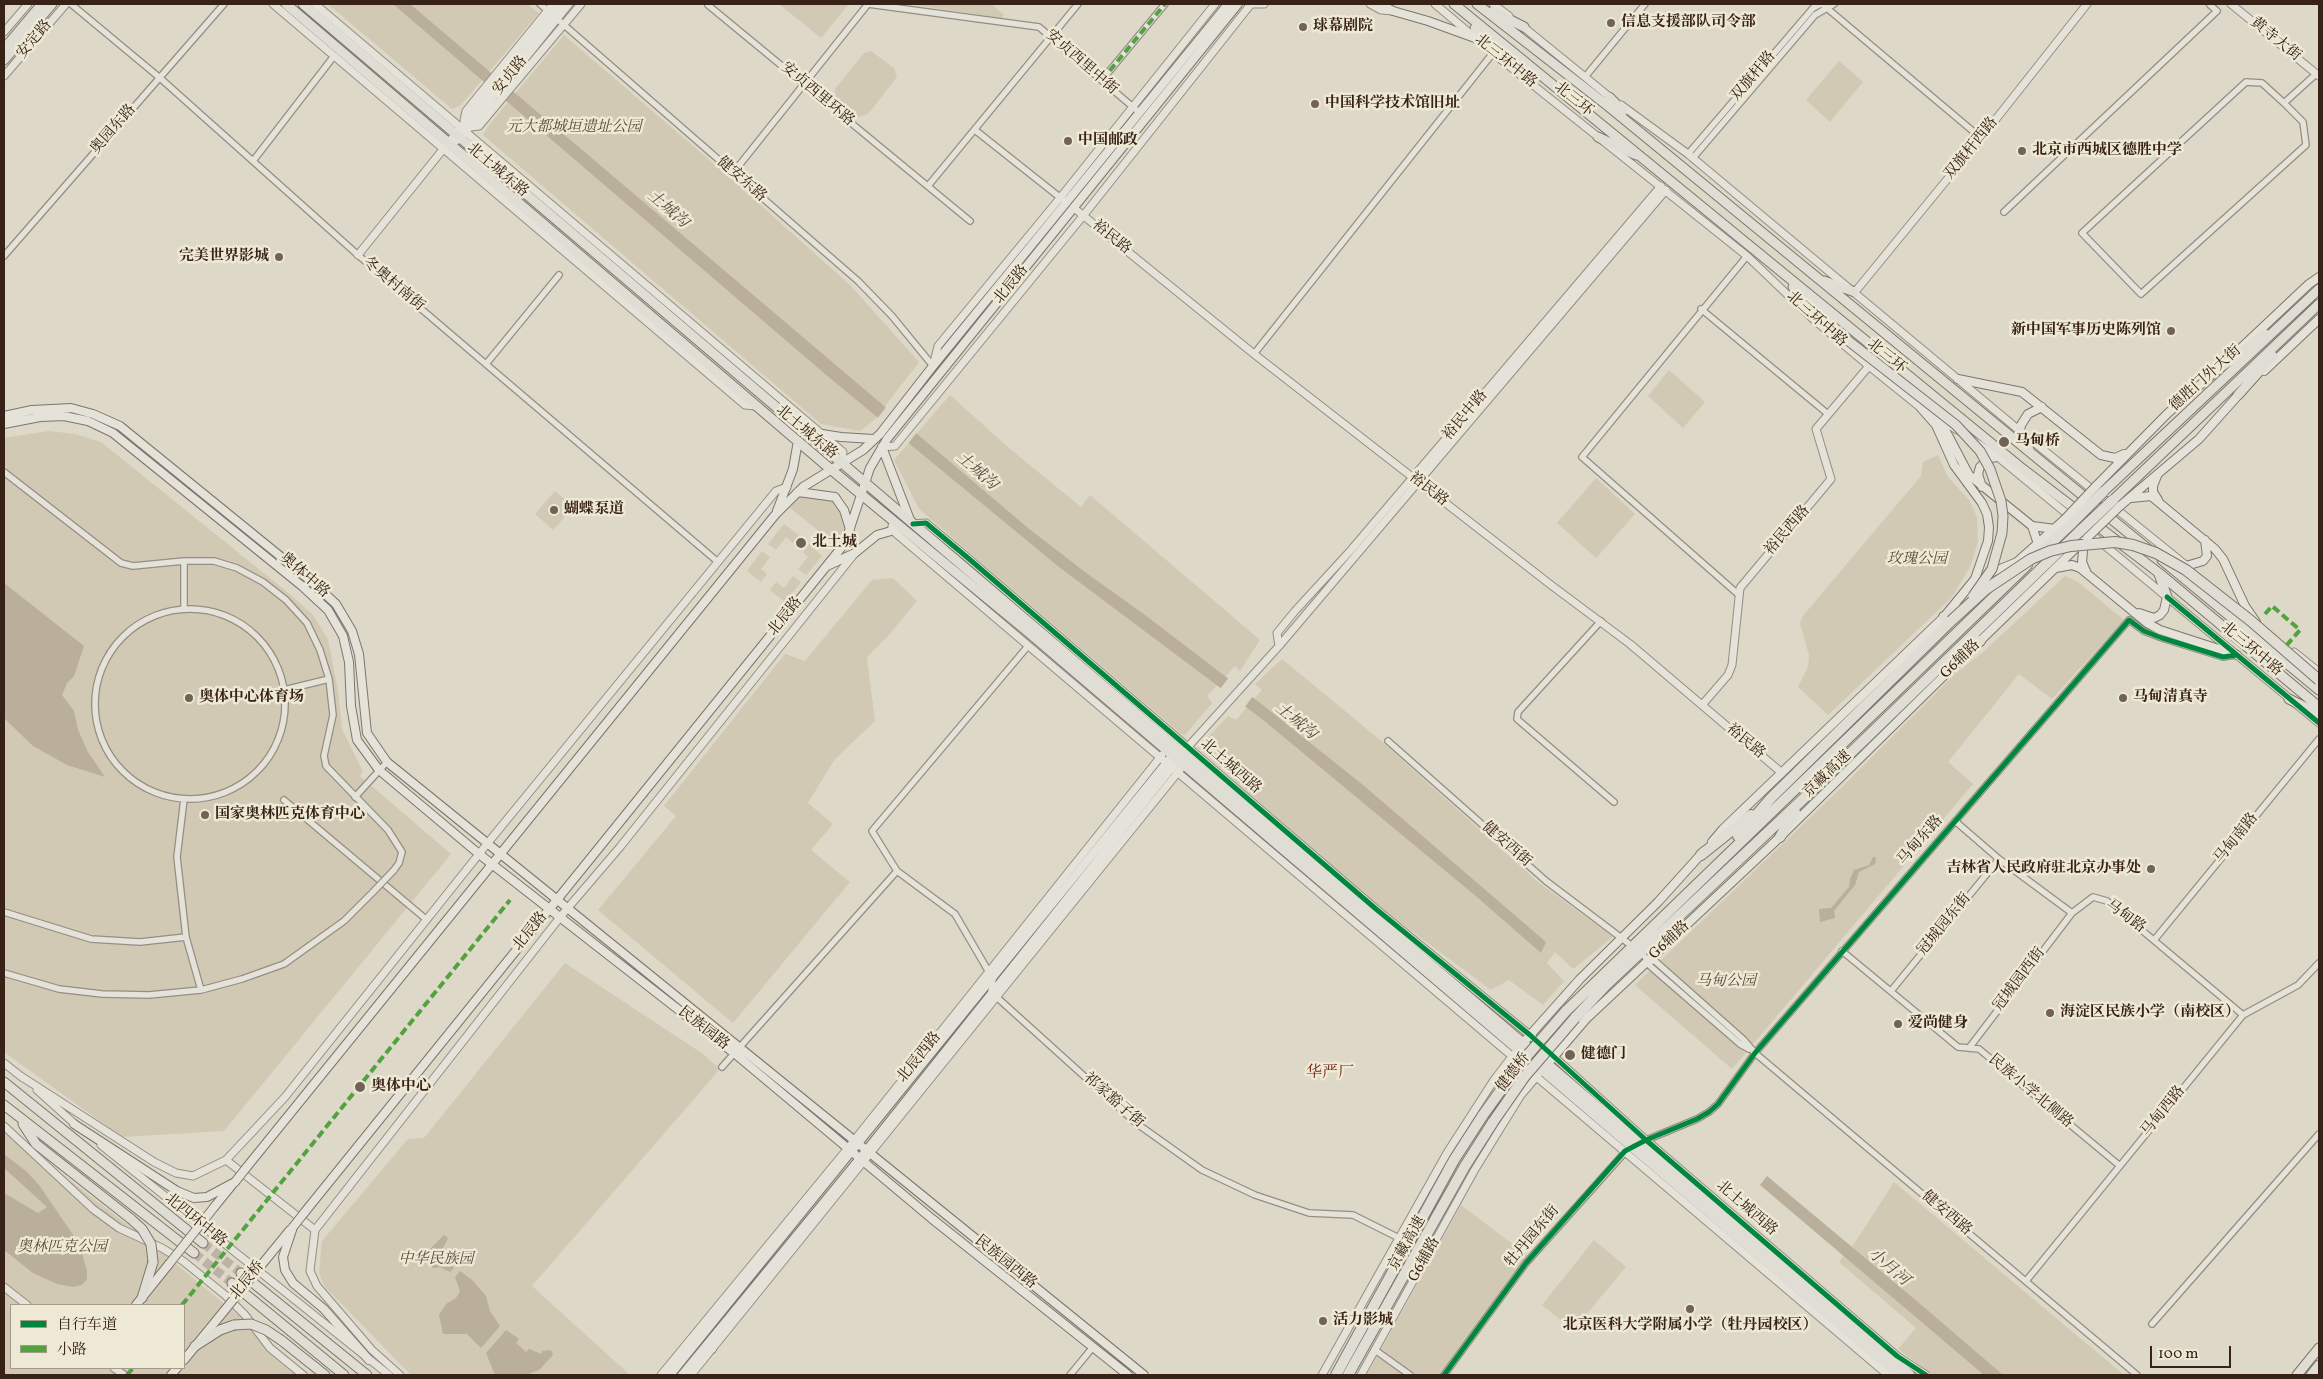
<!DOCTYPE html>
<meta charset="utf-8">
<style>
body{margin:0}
#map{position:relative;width:2323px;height:1379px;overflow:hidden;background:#ddd8c7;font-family:Vollkorn,"Noto Serif SC",serif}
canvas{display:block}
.frame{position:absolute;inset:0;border:5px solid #382117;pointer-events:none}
.legend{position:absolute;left:10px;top:1304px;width:175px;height:65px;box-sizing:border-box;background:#eee9d5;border:1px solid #a59989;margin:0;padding:6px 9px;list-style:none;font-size:15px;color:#382117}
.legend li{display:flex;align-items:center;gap:10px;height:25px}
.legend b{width:25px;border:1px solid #a59989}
.scale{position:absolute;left:2150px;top:1346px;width:81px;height:22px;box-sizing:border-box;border:2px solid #382117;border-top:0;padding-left:6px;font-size:15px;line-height:18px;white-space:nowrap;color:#382117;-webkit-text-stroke:4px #eee9d5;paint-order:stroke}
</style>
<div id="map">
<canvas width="2323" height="1379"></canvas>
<div class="frame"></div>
<ul class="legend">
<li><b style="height:6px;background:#00873e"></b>自行车道</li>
<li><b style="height:6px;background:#53a240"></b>小路</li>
</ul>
<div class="scale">100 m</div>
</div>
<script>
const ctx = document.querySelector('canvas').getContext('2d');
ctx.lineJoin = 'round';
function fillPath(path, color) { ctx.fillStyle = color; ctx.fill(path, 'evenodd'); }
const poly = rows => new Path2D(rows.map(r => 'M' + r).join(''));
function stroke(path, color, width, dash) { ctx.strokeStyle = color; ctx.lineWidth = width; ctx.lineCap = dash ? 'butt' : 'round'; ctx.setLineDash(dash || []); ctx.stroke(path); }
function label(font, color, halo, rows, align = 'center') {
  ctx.font = font + ' Vollkorn,"Noto Serif SC",serif'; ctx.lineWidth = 5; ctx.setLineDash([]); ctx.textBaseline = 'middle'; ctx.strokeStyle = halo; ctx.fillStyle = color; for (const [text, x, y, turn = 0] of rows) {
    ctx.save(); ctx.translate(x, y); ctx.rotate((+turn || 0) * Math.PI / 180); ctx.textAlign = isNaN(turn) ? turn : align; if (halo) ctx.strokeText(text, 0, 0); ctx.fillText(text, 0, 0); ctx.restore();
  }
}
fillPath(poly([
 [328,4,527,4,539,13,461,105,452,109],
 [779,4,847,4,848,5,821,38],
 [908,4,992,4,1004,15,1001,18],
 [564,35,729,177,850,285,919,362,875,419,860,431,821,424,483,135,489,125],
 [871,51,894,68,897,77,868,114,859,117,836,99,835,89,864,53],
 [1839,61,1863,82,1830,122,1806,100],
 [1669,370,1705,402,1683,428,1648,396],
 [950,395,1009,448,1081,507,1090,495,1260,640,1240,671,1235,666,1207,696,1212,703,1185,735,1181,734,919,509,894,460],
 [49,431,75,434,101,442,286,591,313,615,328,639,338,691,342,729,363,772,360,776,451,854,224,1131,122,1137,4,1052,4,438],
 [1938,455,1948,477,1969,500,1977,517,1978,542,1970,567,1952,597,1828,715,1798,687,1808,667,1809,655,1800,624,1802,617,1921,476,1923,462],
 [1596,478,1635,514,1596,558,1557,523],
 [555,491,574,507,553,530,535,514],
 [808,493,838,502,845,525,843,532,834,543,790,508,798,498],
 [784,524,799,535,793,543,786,537,776,550,768,544],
 [809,544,822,556,806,575,798,569,808,557,803,552],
 [762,551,770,557,761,569,767,574,761,582,747,571],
 [793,576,801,582,785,602,770,590,776,582,784,588],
 [2065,576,2078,582,2124,620,2052,699,2019,674,1948,762,1973,784,1732,1069,1635,985,1841,788,1956,673,1981,654],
 [893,578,917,601,887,637,867,657,875,721,835,759,808,803,833,824,811,850,850,882,733,1023,598,910,676,816,664,806,785,654,805,661,872,580],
 [1282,659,1380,740,1538,882,1613,937,1573,969,1555,952,1547,963,1564,981,1543,1005,1509,980,1491,990,1374,903,1198,748,1228,716,1236,720,1262,690,1255,684],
 [565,963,703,1054,720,1069,532,1286,630,1375,411,1375,325,1287,319,1273,322,1241,408,1139,424,1138],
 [4,1129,138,1233,311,1375,4,1375],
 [11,1305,184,1305,184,1368,11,1368],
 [1894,1182,2124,1375,1933,1375,1898,1349,1916,1328,1839,1262,1856,1241],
 [1461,1205,1527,1255,1440,1375,1367,1375],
 [1594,1240,1626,1267,1573,1330,1542,1305]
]), '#d1c9b3');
fillPath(poly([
 [393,4,410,4,1028,528,1085,572,1145,615,1264,706,1363,785,1546,942,1541,953,1477,897,1262,719,1059,567,831,379],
 [4,583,84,646,74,676,67,683,62,695,74,711,78,730,88,752,105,777,67,765,33,746,4,718],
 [1873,857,1876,857,1875,864,1859,872,1855,885,1834,911,1835,918,1820,922,1819,909,1831,908,1849,887,1850,879,1854,870,1869,865],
 [4,1154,27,1172,39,1185,78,1242,87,1270,87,1279,82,1285,73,1287,57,1284,33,1273,4,1250,4,1193,38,1213,47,1207,4,1168],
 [1767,1176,1925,1308,2003,1375,1984,1375,1760,1185],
 [444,1235,448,1238,443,1248,447,1261,454,1268,450,1272,439,1267,433,1268,428,1263,428,1251],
 [460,1271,472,1280,486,1296,490,1311,500,1326,481,1348,467,1334,443,1334,439,1315,446,1304,456,1298,460,1291,455,1277],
 [506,1330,519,1339,516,1343,526,1352,529,1349,541,1354,542,1351,551,1350,553,1355,539,1370,526,1375,495,1375,486,1353]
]), '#b9af9a');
fillPath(poly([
 [887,406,917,432,907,445,876,420],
 [1230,676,1254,695,1244,708,1220,689]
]), '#ddd8c7');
stroke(poly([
 [203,1243,241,1273],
 [194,1253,232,1283]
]), '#bcb3a4', 9, [9, 4.5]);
const minor = poly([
 [71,4,160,78,358,255,718,562],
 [540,4,858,281,892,316,933,366],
 [710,4,708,5,970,221],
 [1822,4,1981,138],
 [1585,77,1645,4],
 [1102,80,1165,4],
 [2284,103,2303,122,2306,145,2141,294,2082,233,2246,82,2262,83,2284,103,2316,74],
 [975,130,1067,203],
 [1688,154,1813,8,1821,4],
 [1693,158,1815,15,1834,4],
 [253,161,334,56],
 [733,173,868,4,1039,27,1140,113],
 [928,186,1078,4],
 [2004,212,2217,11,2210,5,2212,4],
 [4,256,224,4],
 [1701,309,1828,414],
 [1254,354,1493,53],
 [486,364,559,275],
 [4,472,121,563,133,566,184,561,214,561,237,568,263,582,286,600,307,623,320,650,329,679,333,715,324,756,326,766,388,830,402,852,399,863,394,870],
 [1739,595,1582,457,1747,256],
 '95 704a95 95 0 1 1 190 0a95 95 0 1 1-190 0Z',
 [184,609,184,561],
 [1601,621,1518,712,1517,719,1614,802],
 [284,690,329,679],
 [1388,741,1546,881,1628,943],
 [355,797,387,762],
 [184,799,177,857,186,937,201,990],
 [284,800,427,920],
 [1955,821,1999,859,2072,913,2093,897,2107,901,2243,1015],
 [897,871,955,914,993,979,991,992,1136,1123,1202,1170,1255,1195,1309,1213,1353,1215,1399,1238],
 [4,912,91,939,140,942,186,937],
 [2155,939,2319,739],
 [1842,951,1958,1047,1979,1049,2120,1166],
 [1645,957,1650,966,1740,1044,1749,1049],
 [1649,961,1655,961,1744,1040,1755,1053,2137,1375],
 [4,973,59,989,102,994,149,995,201,990,242,979,284,964,344,921,373,892],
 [1891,991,1999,859],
 [1969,1048,2072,913],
 [722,1067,897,871,872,831,1028,646],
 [1644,1141,1697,1119,1709,1112,1718,1104,1755,1053,2129,620,2144,631,2162,638,2223,657,2235,655],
 [2026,1281,2243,1015,2298,985,2319,963],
 [2152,1324,2319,1134],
 [1375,1350,1410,1375],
 [1070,1375,1093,1347],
 [1444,1375,1526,1263,1627,1150]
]);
const tertiary = poly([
 [273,4,745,405,757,406],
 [315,4,843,452,842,464],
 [1251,4,1264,4],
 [1370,4,1381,10,1393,11],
 [1435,4,1493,53,1747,256,1812,318,1869,366,1921,408,1957,430],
 [1493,4,1509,16],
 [2231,4,2319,76],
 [1521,25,1612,99],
 [4,32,28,4],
 [4,76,66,4],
 [1621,105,1688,154,2020,431,2188,567],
 [464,120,466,111,553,4],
 [471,127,479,126,581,4],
 [449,144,460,139,569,4],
 [1074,208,1254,354,1551,585,1630,644,1782,773],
 [358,255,560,4],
 [1855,292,1981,138,2087,4],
 [933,366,938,346,1060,198,1215,4],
 [1974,441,1998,457,2072,518],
 [882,447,895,446,1083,216,1251,4],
 [913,524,926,523,968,558,1376,909,1530,1035,1646,1140,1897,1356,1926,1375],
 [2080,525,2319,723],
 [892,526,892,530,1888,1375],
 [1279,646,1277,633,1295,611,1351,550,1661,186],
 [2294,652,2319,672],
 [1702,705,1728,675,1732,665,1740,588,1831,479,1816,429,1869,366],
 [1186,749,1279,646,1666,190],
 [4,1063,23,1078],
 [19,1075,154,1162,176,1173,193,1176,226,1160,285,1097,491,839,776,491,787,487],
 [37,1090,77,1126],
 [4,1126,93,1209,119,1228,162,1248,183,1261,225,1295,245,1315,270,1348,303,1375],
 [101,1145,389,1375],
 [226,1160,315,1230],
 [315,1230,561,916,620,847,855,553],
 [315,1230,310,1271,317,1286,372,1350,400,1375],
 [4,1287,27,1305],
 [114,1368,124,1375],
 [661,1375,848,1148,1162,755],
 [691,1375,1183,766,1183,759],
 [1322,1375,1447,1153,1494,1080,1514,1054],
 [1361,1375,1474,1171,1521,1095,1538,1075]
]);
const secondary = poly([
 [1380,4,1393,11,1428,21,1475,38],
 [2241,348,2309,284,2319,277],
 [2264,371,2319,319],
 [1958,379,2022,392,2101,455,2115,458,2124,454],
 [4,416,32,410,71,408,93,414,120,426,312,582,336,604,352,631,359,654,367,733,387,762,1144,1375],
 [1940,420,1969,475,2032,526,2055,529],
 [4,424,40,417,64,416,88,421,113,433,302,586,328,610,343,636,349,662,351,706,357,740,379,770,479,854,734,1053,931,1218,1128,1375],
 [803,431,841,437,873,439],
 [2020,431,2021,425,2028,414,2042,407],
 [882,447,910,520],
 [2157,476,2153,486,2153,492,2158,500],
 [2096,486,2168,413,2224,364],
 [1982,487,1978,474,1980,467,1989,458,1998,457],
 [798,492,835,497,844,510,850,529],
 [2131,498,2151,496,2215,549,2223,559,2245,606,2256,622],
 [2120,506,2199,439,2241,392],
 [777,511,793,469,798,441],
 [2032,526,2038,544],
 [2084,541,2082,562,2086,571],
 [827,566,855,553,877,535,902,528],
 [2186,566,2203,561,2207,556,2205,540],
 [2056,568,2072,565,2080,568,2147,623,2160,630,2237,655],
 [1988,574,2017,562,2065,519],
 [2139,613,2154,618,2160,615,2164,610,2167,597],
 [1977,644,2080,544],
 [1712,842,1723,829,1944,617,1975,579,1988,541,1989,527,1987,514,1982,503,1954,465,1936,425,1921,408],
 [1523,1043,1580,979,1658,902,1704,851],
 [1545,1067,1587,1018,1780,837,1963,657],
 [74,1124,177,1191,194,1198,207,1197,235,1182],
 [246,1168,775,515,803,487,863,450,880,434,933,366,1228,4],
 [215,1206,232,1185],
 [304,1213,833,558,845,543,870,468,887,439,1238,4],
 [293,1227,283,1257,285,1270,293,1283,324,1309,369,1360],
 [272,1252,290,1230],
 [136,1305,169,1264],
 [700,1355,712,1349],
 [184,1360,224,1311],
 [171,1375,177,1368],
 [670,1375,1172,756,1178,754],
 [682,1375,866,1151,1181,756]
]);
const primary = poly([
 [286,4,828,467,1028,632,1542,1070,1899,1375],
 [303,4,1523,1043,1910,1375],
 [4,49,42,4],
 [4,60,52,4],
 [2297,1375,2319,1348],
 [2311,1375,2319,1365]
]);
const trunk = poly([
 [1454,4,2019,466,2159,573,2319,707],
 [1477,4,1608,106,2148,549],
 [1493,11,1524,27],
 [1475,28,1491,43,1502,59],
 [1609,97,1623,111],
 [1598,137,1636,155],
 [1824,281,1855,292],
 [1793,287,1846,339],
 [2220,368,2265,334],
 [2238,395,2273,356],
 [2020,431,2029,450],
 [2103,492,2319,289],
 [2113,500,2319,304],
 [2162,560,2319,690],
 [2159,574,2167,597],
 [2289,699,2319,714],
 [4,1082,203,1243],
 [4,1105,194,1253],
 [23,1124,36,1144,131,1219],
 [241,1273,367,1375],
 [232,1283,344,1375],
 [142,1298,153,1262],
 [281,1340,325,1375],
 [195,1346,220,1330,234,1325]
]);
const motorway = poly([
 [2038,555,2071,524],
 [1944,617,1964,608],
 [1954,659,1980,641],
 [1738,836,1771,798,1951,621],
 [1780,837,1795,812],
 [1701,855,1751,815],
 [1566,1011,2027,565],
 [1575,1018,1606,985,1802,800,2080,531],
 [1336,1375,1454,1160,1483,1115],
 [1348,1375,1465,1166,1493,1122]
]);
stroke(minor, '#948e83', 8);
stroke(tertiary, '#948e83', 9);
stroke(secondary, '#7c766c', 10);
stroke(primary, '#7c766c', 11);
stroke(trunk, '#7c766c', 11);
stroke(motorway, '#7c766c', 12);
stroke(minor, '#e5e2da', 5.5);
stroke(tertiary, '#e5e2da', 7);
stroke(secondary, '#e5e2da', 8);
stroke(primary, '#e0ddd4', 9);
stroke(trunk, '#e0ddd4', 9);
stroke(motorway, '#e0ddd4', 10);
const minorBridge = poly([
 [373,892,394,870]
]);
const secondaryBridge = poly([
 [2065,519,2096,486],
 [2087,538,2120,506],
 [235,1182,246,1168],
 [293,1227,304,1213],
 [169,1264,215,1206],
 [224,1311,272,1252]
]);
const trunkBridge = poly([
 [1846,339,1956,425,1980,451,1990,469,2001,501,2003,516,2002,533,1992,569,1973,596],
 [131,1219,142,1229,151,1244,153,1262],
 [234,1325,251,1324,266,1330,281,1340]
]);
const motorwayBridge = poly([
 [2071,524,2103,492],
 [2080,531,2113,500],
 [1951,621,1986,589,2031,559,2050,551,2071,546,2115,542,2133,545,2156,553,2186,570,2251,621,2319,680],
 [1483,1115,1519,1065,1566,1011],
 [1493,1122,1525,1076,1575,1018]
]);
stroke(minorBridge, '#948e83', 8, []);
stroke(secondaryBridge, '#7c766c', 10, []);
stroke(trunkBridge, '#7c766c', 11, []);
stroke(motorwayBridge, '#7c766c', 12, []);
stroke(minorBridge, '#e5e2da', 5.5);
stroke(secondaryBridge, '#e5e2da', 8);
stroke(trunkBridge, '#e0ddd4', 9);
stroke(motorwayBridge, '#e0ddd4', 10);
stroke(poly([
 [1102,80,1165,4],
 [2265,614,2272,606,2300,630,2286,646],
 [182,1305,510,900],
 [127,1375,133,1368]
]), '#53a240', 4, [8, 4]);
stroke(poly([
 [913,524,926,523,968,558,1376,909,1530,1035,1646,1140,1897,1356,1926,1375],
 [2167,597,2319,723],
 [1444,1375,1526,1263,1625,1151,1646,1140,1697,1119,1709,1112,1718,1104,1755,1053,2129,620,2144,631,2162,638,2223,657,2237,655]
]), '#00873e', 5);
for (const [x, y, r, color] of [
 [1611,23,5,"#726155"],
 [1303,27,5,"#726155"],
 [1315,104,5,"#726155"],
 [1068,141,5,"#726155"],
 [2022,151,5,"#726155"],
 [279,257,5,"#726155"],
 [2171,331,5,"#726155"],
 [2004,442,6,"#726155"],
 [554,510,5,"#726155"],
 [801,543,6,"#726155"],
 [189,698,5,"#726155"],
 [2123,698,5,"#726155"],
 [205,815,5,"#726155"],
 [2151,869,5,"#726155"],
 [2050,1013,5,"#726155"],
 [1898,1024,5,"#726155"],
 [1570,1055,6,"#726155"],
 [360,1087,6,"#726155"],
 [1690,1309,5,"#726155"],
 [1323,1321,5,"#726155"]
]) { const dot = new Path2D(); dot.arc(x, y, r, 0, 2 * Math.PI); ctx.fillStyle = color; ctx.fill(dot); stroke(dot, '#eee9d5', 2); }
label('bold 15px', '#382117', '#eee9d5', [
 ["信息支援部队司令部",1621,23],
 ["球幕剧院",1313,27],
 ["中国科学技术馆旧址",1325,104],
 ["中国邮政",1078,141],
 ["北京市西城区德胜中学",2032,151],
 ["完美世界影城",269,257,"right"],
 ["新中国军事历史陈列馆",2161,331,"right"],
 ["马甸桥",2015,442],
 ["蝴蝶泵道",564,510],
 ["北土城",812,543],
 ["奥体中心体育场",199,698],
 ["马甸清真寺",2133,698],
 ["国家奥林匹克体育中心",215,815],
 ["吉林省人民政府驻北京办事处",2141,869,"right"],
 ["海淀区民族小学（南校区）",2060,1013],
 ["爱尚健身",1908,1024],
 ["健德门",1581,1055],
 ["奥体中心",371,1087],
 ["活力影城",1333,1321],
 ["北京医科大学附属小学（牡丹园校区）",1690,1326,"center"]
], 'left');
label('15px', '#382117', '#eee9d5', [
 ["安定路",35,40,-50],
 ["黄寺大街",2275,40,39],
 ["北三环中路",1505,62,39],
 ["安贞西里中街",1081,63,41],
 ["安贞路",511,76,-51],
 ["双旗杆路",1754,77,-50],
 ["安贞西里环路",817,95,40],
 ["北三环",1573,100,39],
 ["奥园东路",114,130,-49],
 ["双旗杆西路",1972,149,-51],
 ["北土城东路",497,171,40],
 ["健安东路",741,180,41],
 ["裕民路",1111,238,39],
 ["冬奥村南街",393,285,40],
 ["北辰路",1012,285,-51],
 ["北三环中路",1816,320,42],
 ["北三环",1886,357,39],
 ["德胜门外大街",2206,379,-42],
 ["裕民中路",1466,416,-50],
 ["北土城东路",806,433,40],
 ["裕民路",1428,490,38],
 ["裕民西路",1788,531,-49],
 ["奥体中路",304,576,41],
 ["北辰路",786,617,-51],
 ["北三环中路",2251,650,40],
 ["G6辅路",1961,660,-44],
 ["裕民路",1745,742,40],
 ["北土城西路",1230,767,41],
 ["京藏高速",1828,775,-44],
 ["马甸南路",2237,839,-51],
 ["马甸东路",1921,841,-49],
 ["健安西街",1506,845,41],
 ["马甸路",2125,917,36],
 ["冠城园东街",1945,925,-51],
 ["北辰路",531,932,-51],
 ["G6辅路",1670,941,-43],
 ["冠城园西街",2020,980,-53],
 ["民族园路",703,1029,38],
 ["北辰西路",920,1058,-51],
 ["健德桥",1514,1073,-53],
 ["民族小学北侧路",2030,1092,40],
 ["祁家豁子街",1113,1101,41],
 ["马甸西路",2164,1112,-51],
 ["北土城西路",1746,1209,41],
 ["健安西路",1946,1214,40],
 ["北四环中路",195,1221,39],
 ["牡丹园东街",1533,1237,-50],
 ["京藏高速",1408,1244,-61],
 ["G6辅路",1425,1260,-61],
 ["民族园西路",1005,1263,39],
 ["北辰桥",248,1281,-51]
]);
label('italic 15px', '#5c483a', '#eee9d5', [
 ["元大都城垣遗址公园",574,128],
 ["玫瑰公园",1917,560],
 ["马甸公园",1726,982],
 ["奥林匹克公园",62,1248],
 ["中华民族园",436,1260]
]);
label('italic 16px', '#604c3e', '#eee9d5', [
 ["土城沟",667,210,40],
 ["土城沟",976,472,40],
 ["土城沟",1295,722,39],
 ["小月河",1888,1268,40]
]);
label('16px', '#7a1f14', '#eee9d5', [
 ["华严厂",1330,1074]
]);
</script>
